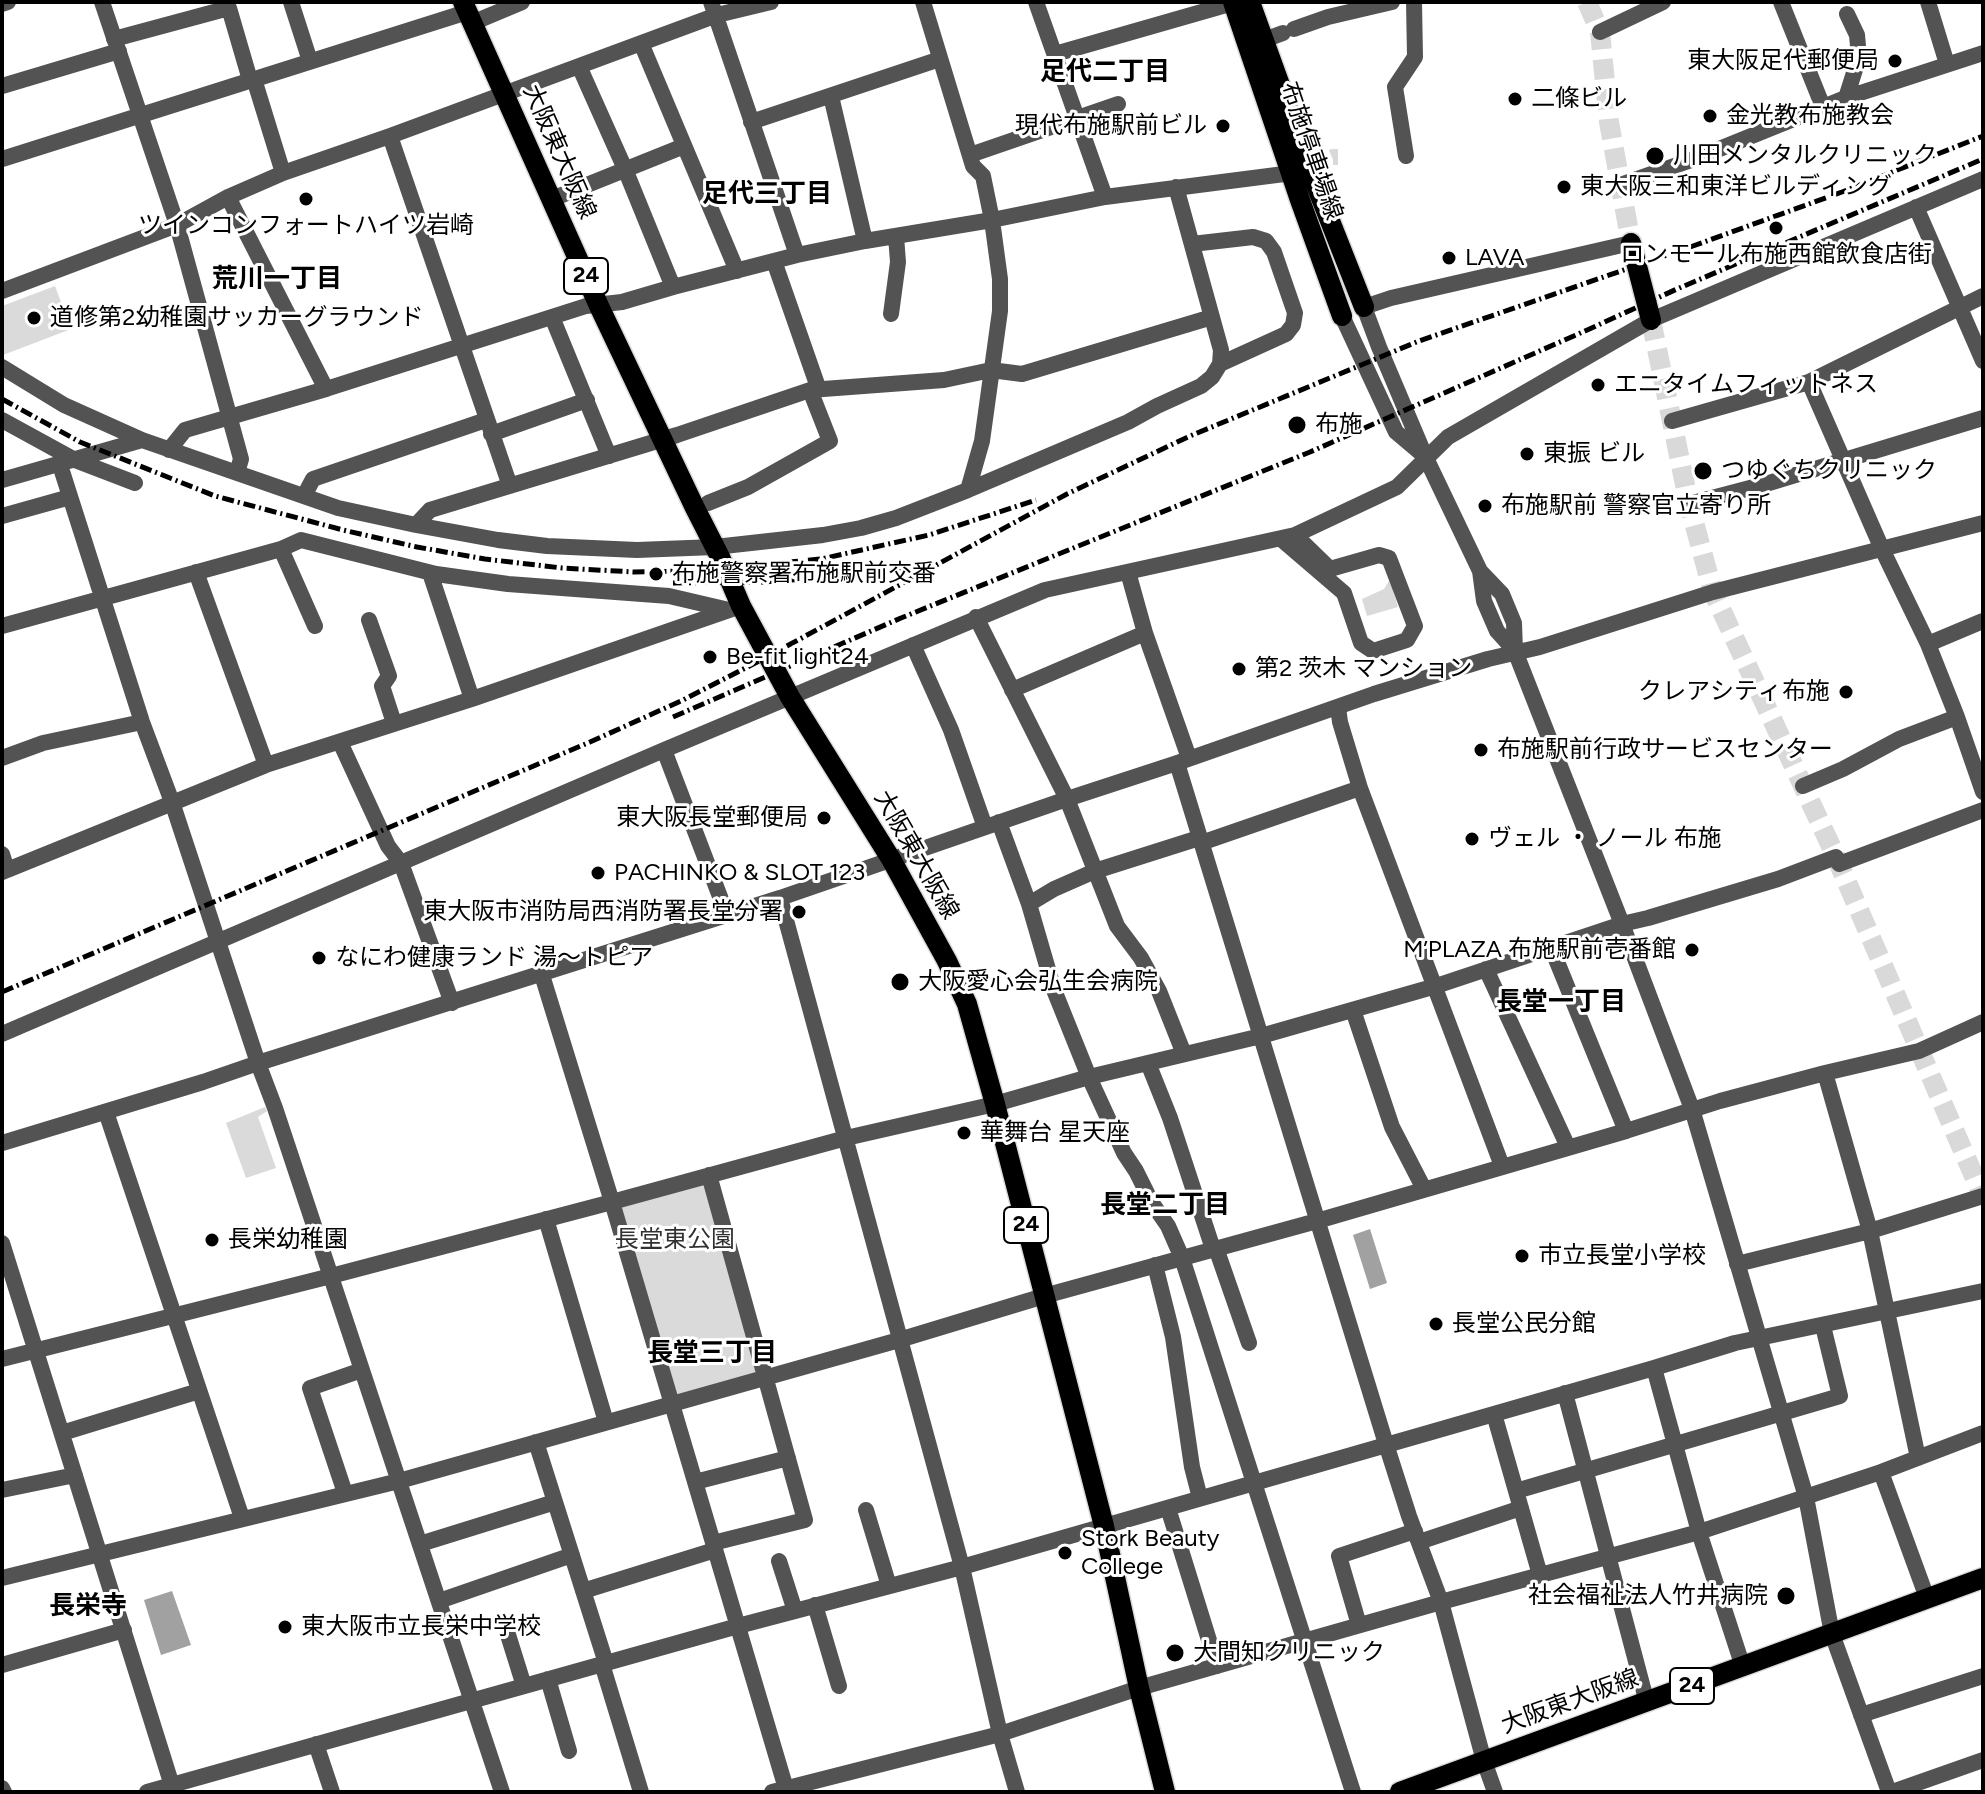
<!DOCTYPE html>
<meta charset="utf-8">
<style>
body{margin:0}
#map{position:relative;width:1985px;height:1794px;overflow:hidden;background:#fff;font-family:Figtree,sans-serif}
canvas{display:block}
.frame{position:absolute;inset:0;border:4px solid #000;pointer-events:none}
</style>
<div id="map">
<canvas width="1985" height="1794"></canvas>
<div class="frame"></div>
</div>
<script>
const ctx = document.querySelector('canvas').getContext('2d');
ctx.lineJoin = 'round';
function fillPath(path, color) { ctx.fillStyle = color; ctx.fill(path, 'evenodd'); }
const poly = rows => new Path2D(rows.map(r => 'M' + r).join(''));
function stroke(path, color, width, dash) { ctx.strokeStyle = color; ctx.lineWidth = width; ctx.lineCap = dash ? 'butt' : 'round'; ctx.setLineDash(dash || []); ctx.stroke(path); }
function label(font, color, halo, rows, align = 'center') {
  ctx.font = font + ' Figtree,"Noto Sans JP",sans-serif'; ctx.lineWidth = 6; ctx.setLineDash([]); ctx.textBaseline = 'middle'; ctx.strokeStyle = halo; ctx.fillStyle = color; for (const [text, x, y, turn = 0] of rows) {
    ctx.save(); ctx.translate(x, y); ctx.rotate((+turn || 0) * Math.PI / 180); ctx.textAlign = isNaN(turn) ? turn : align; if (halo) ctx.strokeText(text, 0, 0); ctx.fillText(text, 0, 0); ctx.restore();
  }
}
fillPath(poly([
 [55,286,71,329,3,355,2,306],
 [1390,579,1398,607,1367,616,1362,599,1384,589],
 [265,1107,267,1111,258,1117,276,1168,246,1178,226,1123],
 [706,1183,757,1372,676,1397,618,1206]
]), '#dadada');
fillPath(poly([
 [1370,1229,1387,1283,1370,1289,1353,1235],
 [172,1591,191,1645,161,1655,144,1600]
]), '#a1a1a1');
stroke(poly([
 [1310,167,1333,157,1338,157]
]), '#d9d9d9', 16, [16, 8]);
stroke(poly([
 [1587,2,1600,32,1609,122,1631,243],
 [1651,320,1689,504,1713,592,1836,857,1983,1197]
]), '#d9d9d9', 20, [20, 10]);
const major = poly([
 [463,2,599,306,695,508,720,557,741,606,790,697,891,859,947,961,967,1004,995,1104,1104,1526,1139,1688,1165,1792],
 [1233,2,1300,200,1342,316],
 [1250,2,1319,193,1364,307],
 [1631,243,1651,320],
 [1400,1792,1983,1578]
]);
stroke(major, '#dbdbdb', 23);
stroke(poly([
 [102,2,177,225,241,459,237,473],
 [291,2,310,61],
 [711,2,797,255],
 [923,2,973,166,983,176,992,220,1000,279,1000,311,982,441,968,490],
 [1036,2,1105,197],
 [1781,2,1823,107],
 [1928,2,1947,64],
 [2,4,8,2],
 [472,23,522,2],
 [1294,29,1328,17,1392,2],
 [1600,32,1663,2],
 [114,39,229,8,250,80],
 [1264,40,1283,33],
 [641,43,737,271],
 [1055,54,1233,3],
 [579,66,625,169,673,287],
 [254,79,283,173],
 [2,86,119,51],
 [831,96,865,241],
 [1846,98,1859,57,1857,35,1847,14],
 [751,122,940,59],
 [390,136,510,486],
 [970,155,1118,104],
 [1406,156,1395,87,1415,57,1414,2],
 [2,159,467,12],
 [1620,185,1697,158,1848,97,1983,53],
 [228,197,326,389],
 [552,199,684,146],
 [1916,207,1983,361],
 [1631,243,1391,298,1364,307,1379,347,1426,458,1480,571,1502,594,1514,623,1515,651,1622,924,1692,1109,1806,1497,1832,1634,1889,1792],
 [1192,244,1253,237,1266,241,1274,252,1295,313,1293,325,1286,334,1220,364],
 [774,261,819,390],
 [2,291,177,225,228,197,283,173,390,136,717,15,771,2],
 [891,314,898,262,896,236],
 [1342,316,1396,432,1422,454],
 [552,317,609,456],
 [2,367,64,405,142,440,338,508,416,525,498,540,547,546,637,550,715,547,823,535,861,528,896,518,968,490,1128,422,1157,406,1201,386,1212,377,1220,364,1221,350,1176,187],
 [1809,382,1882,549,1928,644,1957,717,1983,792],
 [2,420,75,460,135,483],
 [1672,421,1809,382,1983,296],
 [491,434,587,400],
 [169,450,185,430,326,389,586,306,622,302,673,287,797,255,865,241,992,220,1105,197,1292,173,1302,170],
 [60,465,142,722,172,802,258,1063,275,1108,502,1792],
 [2,480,142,440],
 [304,496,313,479,486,420],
 [708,503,748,487,830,441,810,390],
 [1689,504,1769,483,1983,418],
 [2,516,70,497],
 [416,525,430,510,677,435,810,390,944,380,991,370,1022,374,1212,317],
 [1281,539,1344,593,1361,643,1373,651,1407,640,1415,626,1389,558,1379,555,1330,569,1295,535],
 [281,549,315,626],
 [1480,571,1484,601,1497,631,1515,651],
 [196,572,266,765],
 [1128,572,1145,633,1189,758],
 [430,573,472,699],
 [976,617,1067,799,1117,926,1141,958,1159,991,1184,1054],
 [369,620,389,676,382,686,394,723],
 [2,626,281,549,301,540,436,574,508,584,669,596,729,610],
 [1928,644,1983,621],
 [913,645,951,730,985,827],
 [1012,690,1145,633],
 [1338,707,1340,722,1360,788,1502,1166],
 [340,742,388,846,401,863,452,1003],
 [664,750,727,915],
 [2,758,43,743,142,722],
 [1177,763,1386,1444,1409,1516,1441,1602,1484,1761,1495,1792],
 [1803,786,1843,769,1899,739,1957,717],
 [999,822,1029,904,1054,990,1089,1077,1124,1153,1136,1171,1152,1203,1168,1226,1182,1258,1353,1792],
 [1201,843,1360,788],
 [2,854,7,870],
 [1839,864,1983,810],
 [2,872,266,765,472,699,741,606],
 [780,898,962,1567,1000,1734,1017,1792],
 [1029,904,1054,889,1095,871,1199,838],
 [1551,947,1626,1131],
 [1486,969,1568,1147],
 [542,975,612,1202,787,1792],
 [1353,1010,1392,1127,1424,1189],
 [2,1034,664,750,1045,590,1295,535,1397,487,1448,437,1651,320,1983,179],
 [1148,1063,1170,1118,1213,1249],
 [1825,1073,1870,1231,1918,1458],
 [106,1112,242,1518],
 [2,1143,203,1082,258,1063,780,898,1067,799,1177,763,1374,694,1488,659,1540,647,1713,592,1983,523],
 [709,1175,805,1520,713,1543],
 [546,1219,606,1422],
 [2,1243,174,1792],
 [1216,1248,1249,1343],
 [1737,1264,1870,1231,1983,1196],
 [1155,1265,1173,1337,1192,1467,1200,1498],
 [2,1359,331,1276,612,1202,846,1138,995,1104,1089,1077,1261,1036,1436,986,1622,924,1648,918,1778,879,1836,857],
 [1654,1368,1699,1532,1743,1667],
 [1565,1393,1647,1703],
 [1494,1414,1540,1575],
 [62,1433,199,1391],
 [536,1442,606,1663],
 [1881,1472,1927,1598],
 [695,1482,788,1458],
 [2,1490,75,1475],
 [1516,1491,1840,1396,1823,1326],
 [345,1493,310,1388,362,1370],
 [1168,1508,1217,1666],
 [866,1510,889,1586],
 [1419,1542,1521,1508],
 [420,1544,555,1502],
 [779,1561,795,1611],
 [2,1578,399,1481,899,1340,1044,1296,1317,1221,1626,1131,1720,1101,1825,1073,1919,1051,1983,1022],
 [583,1591,715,1550],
 [439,1601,572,1555],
 [815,1605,839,1686],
 [504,1622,524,1686],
 [1359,1625,1339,1556,1415,1531],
 [602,1664,641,1792],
 [2,1665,124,1630],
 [548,1679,569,1751],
 [1861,1715,1983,1676],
 [316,1744,332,1792],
 [2,1788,4,1792],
 [147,1792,738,1626,962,1567,1654,1368,1735,1343,1983,1291],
 [772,1792,1000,1734,1139,1688,1441,1602,1699,1532,1881,1472,1983,1433],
 [1892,1792,1983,1760]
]), '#535353', 16);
stroke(major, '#000', 20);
stroke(poly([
 [2,399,80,442,215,496,343,530,417,547,485,559,562,568,634,572,692,571,821,559,929,535,1036,500],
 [673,583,763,582,859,575,904,569],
 [673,717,901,618,1310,452,1585,331,1677,289,1983,159],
 [2,992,590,742,681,701,763,659,1067,494,1190,436,1419,341,1693,246,1842,192,1983,136]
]), '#000', 5, [12, 4, 2, 4]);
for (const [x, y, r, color] of [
 [1895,61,8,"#000"],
 [1515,99,8,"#000"],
 [1710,116,8,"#000"],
 [1223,126,8,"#000"],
 [1655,156,10,"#000"],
 [1564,187,8,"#000"],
 [306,199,8,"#000"],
 [1776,228,8,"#000"],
 [1449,258,8,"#000"],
 [34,318,8,"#000"],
 [1598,385,8,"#000"],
 [1297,425,10,"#000"],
 [1527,454,8,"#000"],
 [1703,471,10,"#000"],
 [1485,506,8,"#000"],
 [656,574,8,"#000"],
 [710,657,8,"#000"],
 [1239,669,8,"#000"],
 [1846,692,8,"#000"],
 [1481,750,8,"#000"],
 [824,818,8,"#000"],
 [1472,839,8,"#000"],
 [598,873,8,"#000"],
 [799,912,8,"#000"],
 [1692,950,8,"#000"],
 [319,958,8,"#000"],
 [900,982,10,"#000"],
 [964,1133,8,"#000"],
 [212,1240,8,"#000"],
 [1522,1256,8,"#000"],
 [1436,1324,8,"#000"],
 [1065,1553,8,"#000"],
 [1786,1596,10,"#000"],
 [285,1627,8,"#000"],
 [1175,1653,10,"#000"]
]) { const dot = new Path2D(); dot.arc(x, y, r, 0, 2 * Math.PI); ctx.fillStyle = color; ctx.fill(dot); stroke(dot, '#fff', 3); }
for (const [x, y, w] of [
 [586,276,44],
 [1026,1225,44],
 [1692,1686,44]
]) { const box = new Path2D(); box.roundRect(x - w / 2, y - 18, w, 36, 6); ctx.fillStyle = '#fff'; ctx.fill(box); stroke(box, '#000', 2); }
label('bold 22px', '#000', null, [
 ["24",586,276],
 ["24",1026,1225],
 ["24",1692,1686]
]);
label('24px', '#000', '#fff', [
 ["東大阪足代郵便局",1879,61,"right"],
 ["二條ビル",1531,99],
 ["金光教布施教会",1726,116],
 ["現代布施駅前ビル",1207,126,"right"],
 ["川田メンタルクリニック",1673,156],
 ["東大阪三和東洋ビルディング",1580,187],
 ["ツインコンフォートハイツ岩崎",306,226,"center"],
 ["ロンモール布施西館飲食店街",1776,255,"center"],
 ["LAVA",1465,258],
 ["道修第2幼稚園サッカーグラウンド",50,318],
 ["エニタイムフィットネス",1614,385],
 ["布施",1315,425],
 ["東振 ビル",1543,454],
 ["つゆぐちクリニック",1721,471],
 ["布施駅前 警察官立寄り所",1501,506],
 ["布施警察署布施駅前交番",672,574],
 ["Be-fit light24",726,657],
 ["第2 茨木 マンション",1255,669],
 ["クレアシティ布施",1830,692,"right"],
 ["布施駅前行政サービスセンター",1497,750],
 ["東大阪長堂郵便局",808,818,"right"],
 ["ヴェル ・ ノール 布施",1488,839],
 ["PACHINKO & SLOT 123",614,873],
 ["東大阪市消防局西消防署長堂分署",783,912,"right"],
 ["M’PLAZA 布施駅前壱番館",1676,950,"right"],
 ["なにわ健康ランド 湯～トピア",335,958],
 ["大阪愛心会弘生会病院",918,982],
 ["華舞台 星天座",980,1133],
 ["長栄幼稚園",228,1240],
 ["市立長堂小学校",1538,1256],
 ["長堂公民分館",1452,1324],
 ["Stork Beauty",1081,1539],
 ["College",1081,1567],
 ["社会福祉法人竹井病院",1768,1596,"right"],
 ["東大阪市立長栄中学校",301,1627],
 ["大間知クリニック",1193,1653]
], 'left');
label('24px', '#000', '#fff', [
 ["布施停車場線",1311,151,71],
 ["大阪東大阪線",559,152,66],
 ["大阪東大阪線",916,855,60],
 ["大阪東大阪線",1570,1702,-20]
]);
label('24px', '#313131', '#fff', [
 ["長堂東公園",675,1240]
]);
label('bold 26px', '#000', '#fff', [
 ["足代二丁目",1105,72],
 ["足代三丁目",767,194],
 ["荒川一丁目",277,279],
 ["長堂一丁目",1561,1002],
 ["長堂二丁目",1165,1205],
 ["長堂三丁目",712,1353],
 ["長栄寺",88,1606]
]);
</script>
